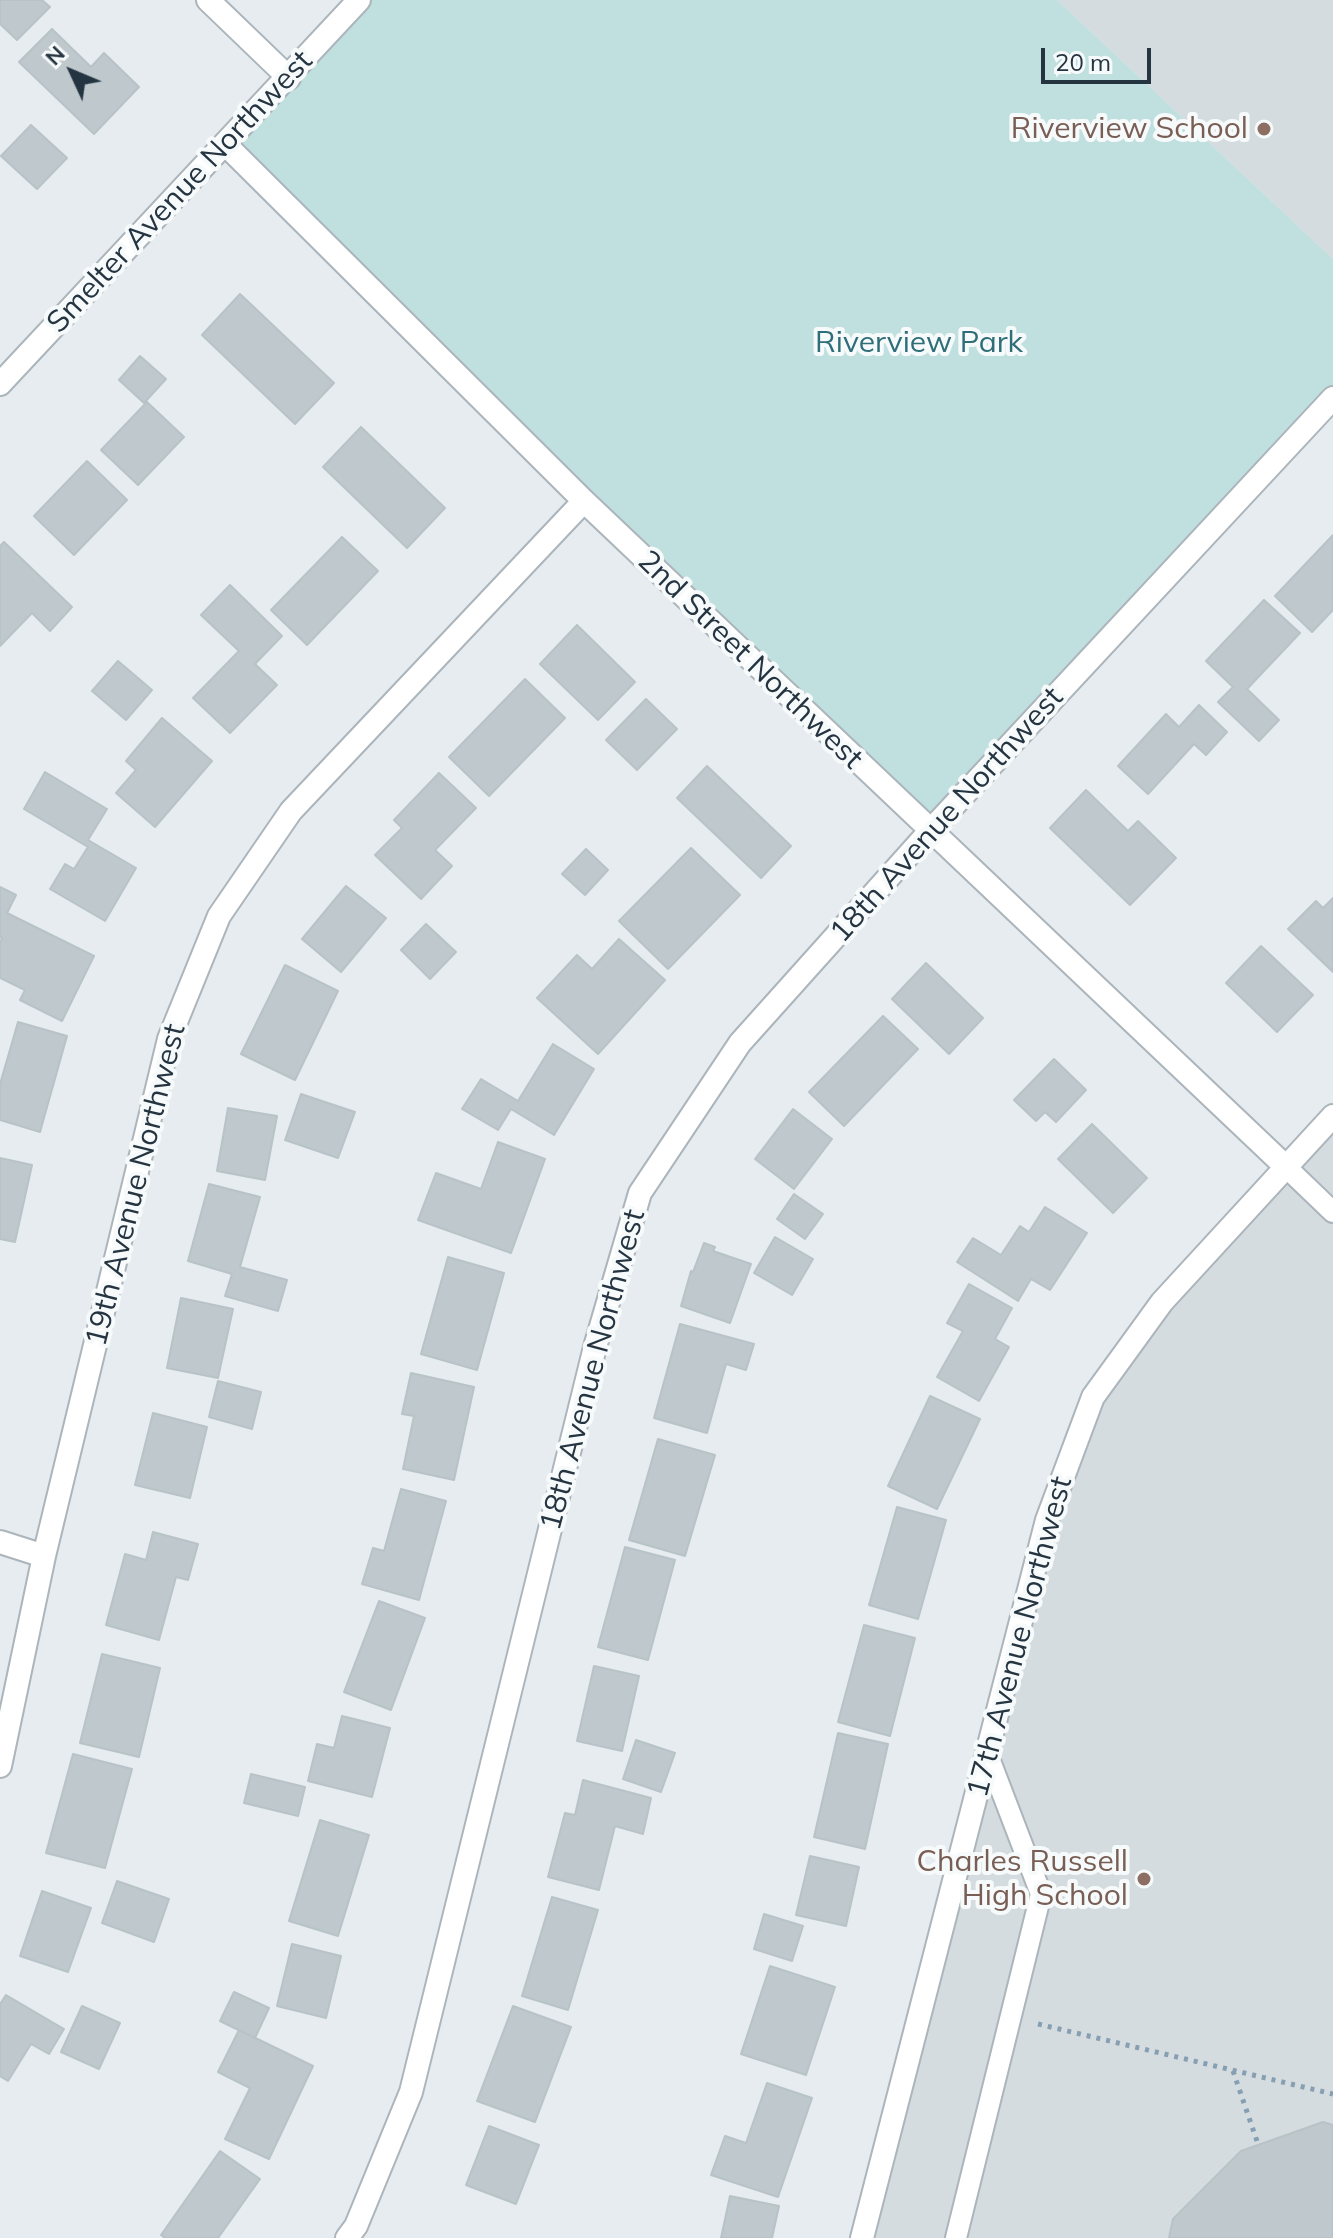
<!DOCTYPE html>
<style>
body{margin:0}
#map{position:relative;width:1333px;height:2238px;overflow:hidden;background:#e6ecef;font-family:Mulish,sans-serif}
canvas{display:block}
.north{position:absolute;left:32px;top:32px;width:80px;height:80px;-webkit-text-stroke:6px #f7fafb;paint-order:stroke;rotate:314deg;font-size:22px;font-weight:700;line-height:32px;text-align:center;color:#253441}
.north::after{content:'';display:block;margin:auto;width:28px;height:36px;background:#253441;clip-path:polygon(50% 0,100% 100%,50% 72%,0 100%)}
.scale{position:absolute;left:1041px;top:48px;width:110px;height:36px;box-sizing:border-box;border:4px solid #253441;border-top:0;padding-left:10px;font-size:24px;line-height:28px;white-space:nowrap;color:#253441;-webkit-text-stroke:6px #f7fafb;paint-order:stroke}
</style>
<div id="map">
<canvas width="1333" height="2238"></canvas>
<div class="north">N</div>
<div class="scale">20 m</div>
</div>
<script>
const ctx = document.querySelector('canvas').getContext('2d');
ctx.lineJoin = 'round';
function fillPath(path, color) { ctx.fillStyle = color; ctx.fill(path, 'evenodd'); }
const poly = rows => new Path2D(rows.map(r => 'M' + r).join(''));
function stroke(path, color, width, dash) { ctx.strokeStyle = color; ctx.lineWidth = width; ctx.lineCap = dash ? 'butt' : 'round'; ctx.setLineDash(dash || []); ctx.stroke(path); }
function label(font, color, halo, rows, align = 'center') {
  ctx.font = font + ' Mulish,sans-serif'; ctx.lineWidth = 8; ctx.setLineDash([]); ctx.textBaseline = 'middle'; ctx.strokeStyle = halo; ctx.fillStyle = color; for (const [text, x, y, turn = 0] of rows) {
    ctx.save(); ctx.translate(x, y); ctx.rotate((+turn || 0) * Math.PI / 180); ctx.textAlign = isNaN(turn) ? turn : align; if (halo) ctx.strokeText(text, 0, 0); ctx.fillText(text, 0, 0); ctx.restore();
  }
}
fillPath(poly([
 [1057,0,1333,0,1333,259],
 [1333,1116,1333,2238,863,2238,1047,1520,1093,1397]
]), '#d4dcdf');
fillPath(poly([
 [357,0,1057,0,1333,259,1333,398,930,831,225,144]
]), '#c0dfdf');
const building = poly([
 [0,0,42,0,50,7,17,40,0,24,0,0],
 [52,29,91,67,104,53,139,87,94,134,19,62,52,29],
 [31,125,67,158,37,189,1,156,31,125],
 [240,294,334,383,295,424,202,335,240,294],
 [140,356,166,379,144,403,119,380,140,356],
 [147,402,184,437,138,485,101,450,147,402],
 [361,427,445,508,407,548,323,467,361,427],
 [87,461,127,500,74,555,34,516,87,461],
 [1333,535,1333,610,1312,632,1275,596,1333,535],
 [342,537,378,571,307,645,271,610,342,537],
 [4,542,72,607,50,631,32,613,0,646,0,546,4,542],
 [230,585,282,636,255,664,277,685,230,733,193,698,239,651,201,615,230,585],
 [1264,600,1300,633,1247,689,1279,720,1259,741,1218,702,1233,687,1206,661,1264,600],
 [577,625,635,682,598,720,540,664,577,625],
 [118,661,152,690,126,720,92,691,118,661],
 [525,679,565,718,489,796,449,757,525,679],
 [646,699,677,729,637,770,606,740,646,699],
 [1199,705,1227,732,1206,755,1194,744,1148,794,1118,766,1166,714,1179,727,1199,705],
 [162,718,212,761,155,827,116,793,136,770,126,761,162,718],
 [707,766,791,846,761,878,677,798,707,766],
 [45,772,107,809,88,840,136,868,105,921,50,889,65,864,74,869,88,847,24,809,45,772],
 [439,773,476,808,435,850,452,866,421,899,375,855,402,828,394,820,439,773],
 [1086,790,1128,831,1138,821,1176,858,1130,905,1050,828,1086,790],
 [691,848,740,895,668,969,619,921,691,848],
 [586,849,608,870,585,895,562,874,586,849],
 [346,886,386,918,341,972,302,939,346,886],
 [0,887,16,895,7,913,94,956,62,1021,20,1000,25,990,0,978,0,943,2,938,0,937,0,887],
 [1333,898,1333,972,1288,929,1316,901,1323,908,1333,898],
 [426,924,456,952,430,979,401,950,426,924],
 [619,939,665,980,598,1054,537,998,577,955,592,969,619,939],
 [1261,946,1313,995,1277,1032,1226,983,1261,946],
 [926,963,983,1018,949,1054,892,999,926,963],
 [285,965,338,991,295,1080,241,1054,285,965],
 [883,1016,918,1049,844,1126,809,1092,883,1016],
 [18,1022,67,1036,40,1132,0,1120,0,1084,18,1022],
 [553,1044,594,1069,554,1135,511,1109,498,1130,462,1109,481,1079,518,1101,553,1044],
 [1054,1059,1086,1090,1056,1122,1045,1112,1036,1121,1014,1100,1054,1059],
 [301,1094,355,1112,338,1158,285,1140,301,1094],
 [228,1108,277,1116,265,1180,217,1171,228,1108],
 [793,1109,832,1139,794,1189,755,1159,793,1109],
 [1092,1124,1147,1178,1113,1213,1058,1159,1092,1124],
 [498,1142,545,1159,511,1253,418,1220,436,1173,481,1189,498,1142],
 [0,1158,32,1165,15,1242,0,1239,0,1158],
 [209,1184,260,1197,240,1267,287,1280,278,1311,225,1296,232,1274,188,1261,209,1184],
 [794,1194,823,1214,805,1239,777,1219,794,1194],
 [1045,1207,1087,1233,1050,1290,1031,1279,1018,1301,957,1262,973,1238,1001,1255,1020,1226,1029,1232,1045,1207],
 [775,1237,813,1259,792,1295,754,1273,775,1237],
 [704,1243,715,1247,713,1251,751,1264,730,1323,681,1306,691,1271,693,1272,704,1243],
 [448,1257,504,1273,477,1370,421,1354,448,1257],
 [969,1284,1012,1308,995,1339,1009,1347,979,1401,937,1377,963,1331,947,1323,969,1284],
 [181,1298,233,1309,218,1378,167,1368,181,1298],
 [680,1324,754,1344,746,1370,726,1364,707,1433,654,1418,680,1324],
 [411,1373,474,1387,454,1480,403,1469,414,1416,402,1414,411,1373],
 [218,1381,261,1392,252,1429,209,1417,218,1381],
 [930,1396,980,1419,937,1509,888,1486,930,1396],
 [153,1413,207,1427,190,1498,135,1485,153,1413],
 [658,1439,715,1455,685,1556,629,1540,658,1439],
 [401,1489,446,1501,419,1600,362,1584,373,1548,384,1551,401,1489],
 [897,1507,946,1520,918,1619,869,1605,897,1507],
 [153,1532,198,1544,188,1580,176,1577,159,1640,106,1625,125,1554,146,1560,153,1532],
 [625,1547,675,1560,648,1660,598,1647,625,1547],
 [379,1601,425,1618,391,1710,344,1692,379,1601],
 [864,1625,915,1638,890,1736,838,1722,864,1625],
 [102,1654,160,1668,139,1757,80,1743,102,1654],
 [594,1666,639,1676,622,1751,577,1741,594,1666],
 [342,1716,390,1728,372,1797,308,1781,317,1744,334,1748,342,1716],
 [838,1733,888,1744,865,1849,814,1837,838,1733],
 [636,1740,675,1753,661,1792,623,1779,636,1740],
 [73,1754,132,1769,105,1868,46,1853,73,1754],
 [251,1774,305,1787,298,1816,244,1803,251,1774],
 [583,1780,651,1798,643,1834,615,1826,599,1890,548,1877,565,1813,575,1815,583,1780],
 [320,1820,369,1835,338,1936,289,1921,320,1820],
 [810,1856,859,1867,846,1926,796,1915,810,1856],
 [117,1881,169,1899,154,1942,102,1923,117,1881],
 [42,1891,91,1908,68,1972,20,1956,42,1891],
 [552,1897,598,1910,568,2010,522,1996,552,1897],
 [764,1914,803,1926,792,1961,754,1949,764,1914],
 [292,1944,341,1956,326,2018,277,2006,292,1944],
 [770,1966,835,1987,806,2075,741,2054,770,1966],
 [234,1992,269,2008,255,2038,220,2021,234,1992],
 [6,1995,64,2029,49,2054,31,2044,8,2081,0,2076,0,2004,6,1995],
 [82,2006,120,2023,99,2069,61,2052,82,2006],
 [513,2006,571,2027,535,2122,477,2101,513,2006],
 [239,2030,313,2066,269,2159,225,2139,250,2088,218,2072,239,2030],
 [767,2083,812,2098,778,2197,711,2175,725,2136,746,2143,767,2083],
 [1323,2122,1333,2125,1333,2238,1169,2238,1173,2219,1241,2151,1323,2122],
 [489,2126,539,2145,516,2204,466,2185,489,2126],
 [220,2151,260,2179,218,2238,165,2238,161,2235,220,2151],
 [730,2196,779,2206,772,2238,721,2238,730,2196]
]);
fillPath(building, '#bec8cd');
stroke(building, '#b8c3c8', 2);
const service = poly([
 [1285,1166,1333,1212],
 [956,2238,1041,1894,987,1753]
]);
const minor = poly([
 [208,0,289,78],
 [225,144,584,501,1285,1166],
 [0,1542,44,1556],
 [0,1766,44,1556,169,1039,219,916,291,811,584,501],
 [347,2238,356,2226,411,2092,595,1347,640,1193,740,1043,930,831,1333,398],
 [862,2238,1047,1520,1093,1397,1162,1302,1333,1116]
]);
const tertiary = poly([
 [0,384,359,0]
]);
stroke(service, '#acb5bb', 24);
stroke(minor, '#acb5bb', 26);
stroke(tertiary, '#acb5bb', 26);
stroke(poly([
 [1038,2024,1333,2094],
 [1233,2071,1258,2144]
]), '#879fb2', 5, [4, 6]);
stroke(service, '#fff', 20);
stroke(minor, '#fff', 22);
stroke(tertiary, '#fff', 22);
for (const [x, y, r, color] of [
 [1264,129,8,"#8d6e63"],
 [1144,1879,8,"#8d6e63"]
]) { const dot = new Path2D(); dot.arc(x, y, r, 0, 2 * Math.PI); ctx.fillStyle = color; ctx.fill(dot); stroke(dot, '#f7fafb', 3); }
label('30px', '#785e54', '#f7fafb', [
 ["Riverview School",1248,129],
 ["Charles Russell",1128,1862],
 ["High School",1128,1896]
], 'right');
label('30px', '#253441', '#f7fafb', [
 ["Smelter Avenue Northwest",180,192,-47],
 ["2nd Street Northwest",750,660,44],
 ["18th Avenue Northwest",947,815,-48],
 ["19th Avenue Northwest",136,1185,-76],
 ["18th Avenue Northwest",593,1370,-75],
 ["17th Avenue Northwest",1020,1637,-75]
]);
label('30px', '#2f6e78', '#f7fafb', [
 ["Riverview Park",919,343]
]);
</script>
